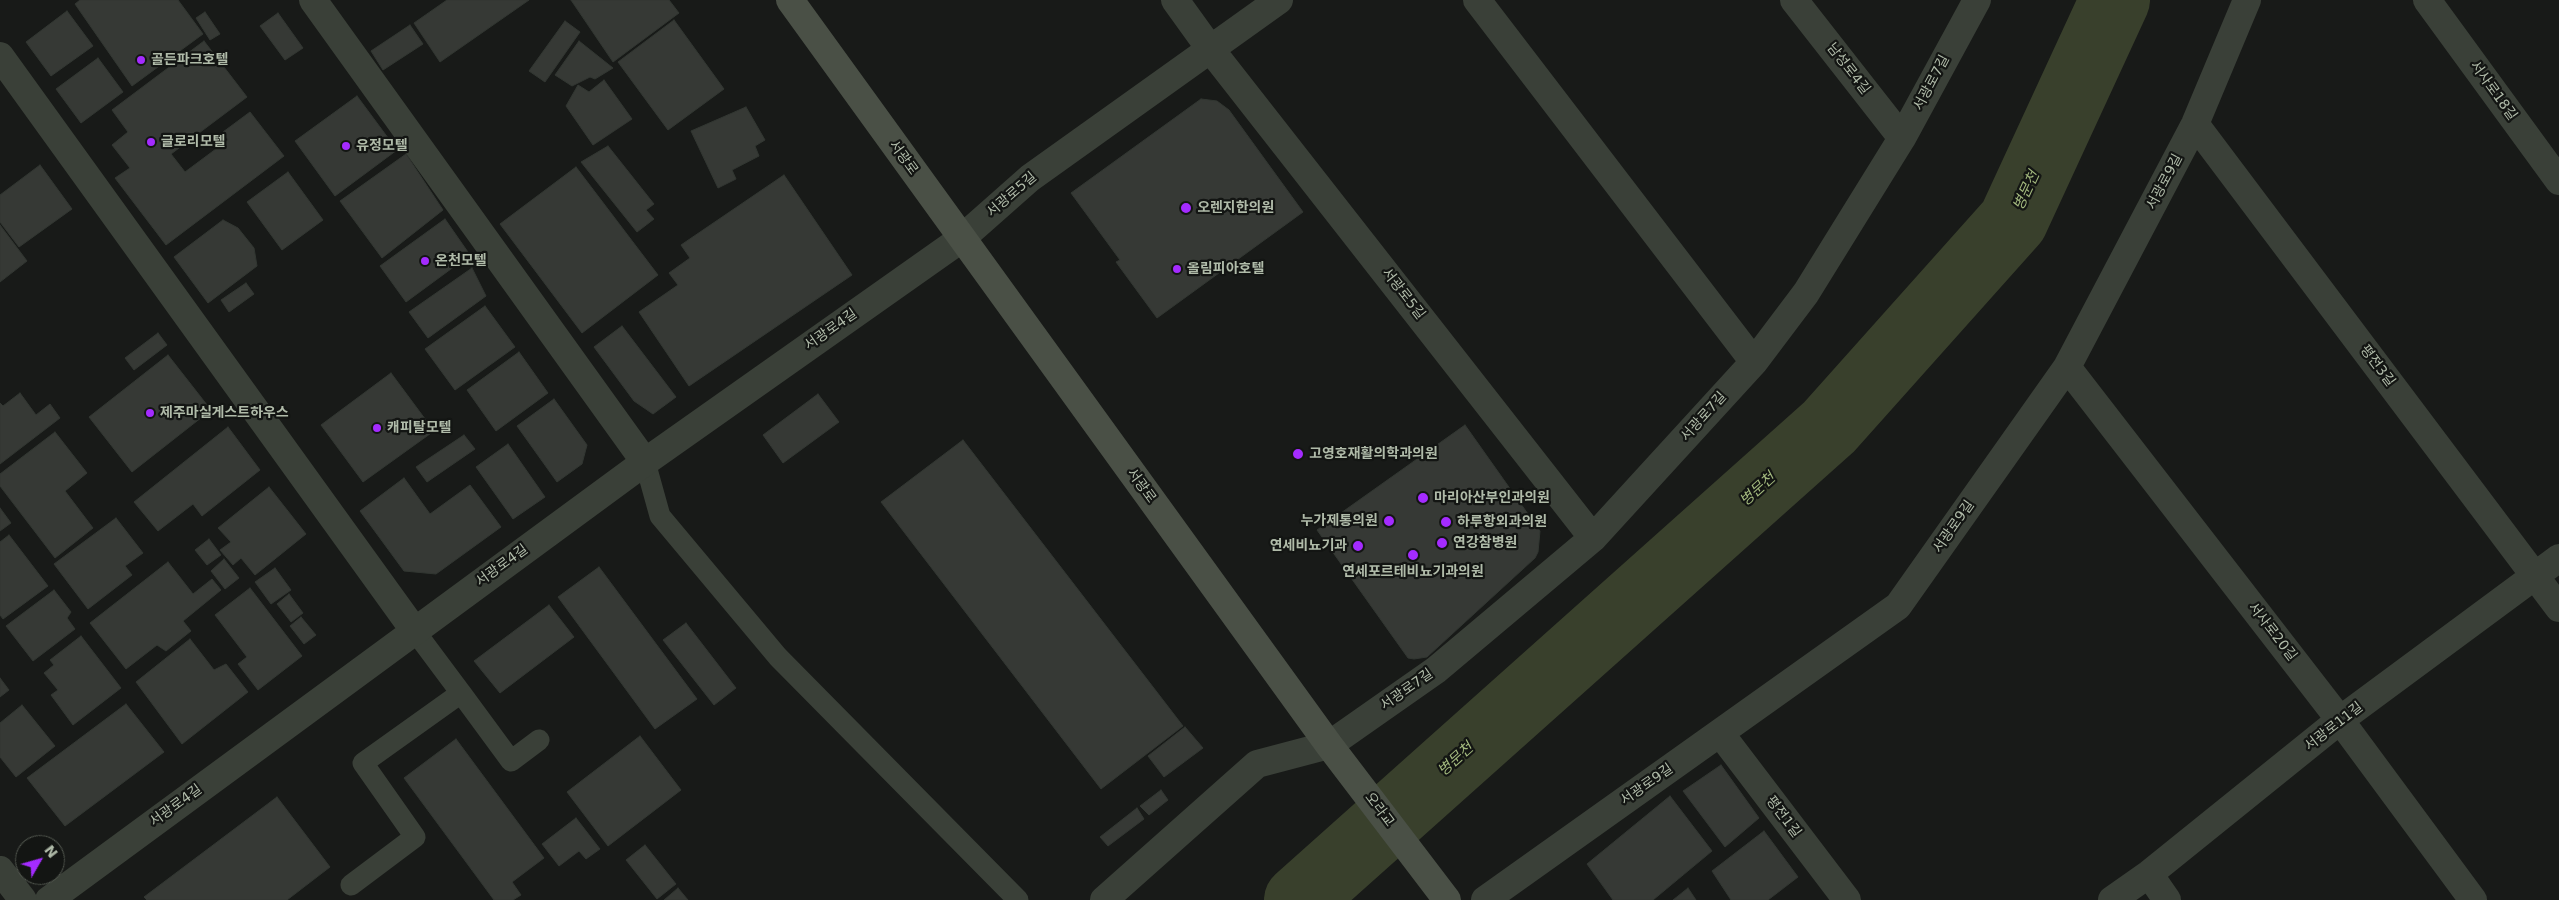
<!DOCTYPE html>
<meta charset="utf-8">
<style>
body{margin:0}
#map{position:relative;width:2559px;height:900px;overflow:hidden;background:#181a18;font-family:"DejaVu Sans",sans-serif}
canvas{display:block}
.north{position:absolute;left:15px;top:835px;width:50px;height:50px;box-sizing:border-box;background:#131513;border:1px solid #52574f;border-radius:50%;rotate:52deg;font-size:14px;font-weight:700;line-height:20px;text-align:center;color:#b0bba9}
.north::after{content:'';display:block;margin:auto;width:18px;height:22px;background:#a42bff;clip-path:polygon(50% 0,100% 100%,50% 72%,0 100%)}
</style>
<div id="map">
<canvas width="2559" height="900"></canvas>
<div class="north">N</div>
</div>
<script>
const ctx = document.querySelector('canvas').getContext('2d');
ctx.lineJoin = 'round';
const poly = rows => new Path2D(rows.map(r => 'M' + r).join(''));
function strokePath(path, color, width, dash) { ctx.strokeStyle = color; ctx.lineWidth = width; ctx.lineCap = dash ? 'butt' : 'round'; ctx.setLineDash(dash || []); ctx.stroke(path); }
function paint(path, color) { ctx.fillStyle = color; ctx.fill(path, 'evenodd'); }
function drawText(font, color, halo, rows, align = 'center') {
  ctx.font = font + ' "DejaVu Sans","Noto Sans KR",sans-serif'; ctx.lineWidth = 4.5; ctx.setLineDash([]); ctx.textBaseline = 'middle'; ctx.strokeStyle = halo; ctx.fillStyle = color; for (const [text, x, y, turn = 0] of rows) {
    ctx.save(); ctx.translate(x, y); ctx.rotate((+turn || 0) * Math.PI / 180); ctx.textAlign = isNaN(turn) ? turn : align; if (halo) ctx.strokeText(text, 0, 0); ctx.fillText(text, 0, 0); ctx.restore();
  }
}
strokePath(poly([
 [1299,900,1829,427,2013,221,2115,0]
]), '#39402c', 70);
const building = poly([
 [80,0,178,0,203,34,132,86,75,4,80,0],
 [447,0,529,0,440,62,414,23,447,0],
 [571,0,669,0,679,13,613,62,571,0],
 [67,11,93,46,51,76,26,42,67,11],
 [205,12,220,34,210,40,196,18,205,12],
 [278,13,303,48,285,60,260,26,278,13],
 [674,20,724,89,668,130,618,62,674,20],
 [565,21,580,32,545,82,529,71,565,21],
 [410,25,423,44,383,70,371,51,410,25],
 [204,41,247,97,171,154,185,172,228,140,223,132,250,112,284,156,166,245,115,178,130,168,112,145,128,132,112,110,204,41],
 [579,41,613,68,595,79,590,77,572,86,555,75,579,41],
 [98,58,123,92,81,123,56,89,98,58],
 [604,80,632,119,593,145,566,106,578,85,589,92,604,80],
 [357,96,397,150,335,196,295,141,357,96],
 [1201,99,1217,101,1229,110,1303,212,1157,318,1116,262,1120,260,1071,193,1201,99],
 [746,107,765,140,755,146,759,156,732,170,736,179,718,188,691,131,746,107],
 [608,146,654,204,646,210,654,219,637,232,581,162,608,146],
 [406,154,443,210,382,258,340,201,406,154],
 [40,165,72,209,19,247,0,222,0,195,40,165],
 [576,167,658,275,582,333,500,224,576,167],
 [288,172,323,220,282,250,247,202,288,172],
 [784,175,852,275,689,386,639,312,678,285,669,273,690,258,681,245,784,175],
 [445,219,470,255,406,302,380,266,445,219],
 [223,220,238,228,254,248,257,266,208,303,174,257,223,220],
 [0,225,27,261,0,282,0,225],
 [472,268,486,296,428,338,409,312,472,268],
 [246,283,254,294,229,312,221,300,246,283],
 [485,306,515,347,455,390,425,349,485,306],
 [622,326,676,397,653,414,634,401,594,347,622,326],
 [158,333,167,345,134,370,125,358,158,333],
 [519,352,548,393,496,431,467,390,519,352],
 [168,355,211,410,132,472,89,417,168,355],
 [391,373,434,431,363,482,321,425,391,373],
 [20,393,36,415,50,404,60,418,0,464,0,403,3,406,20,393],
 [818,394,839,422,783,463,763,435,818,394],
 [554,399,587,445,582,464,557,482,517,426,554,399],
 [1465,425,1540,531,1538,552,1535,558,1427,657,1414,659,1408,658,1317,530,1465,425],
 [228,427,260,470,202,516,193,504,158,531,134,502,228,427],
 [55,432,87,473,65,491,93,528,55,558,0,486,0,474,55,432],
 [464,435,475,449,427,482,416,467,464,435],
 [963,440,1183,726,1101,789,881,502,963,440],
 [508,444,545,497,513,519,476,467,508,444],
 [404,478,430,514,470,485,501,527,436,574,404,571,360,511,404,478],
 [269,487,306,534,255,575,241,558,233,565,220,550,231,542,218,528,269,487],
 [0,508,11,523,0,531,0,508],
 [116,518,143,553,125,566,132,575,88,609,54,564,116,518],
 [9,535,48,586,3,619,0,615,0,542,9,535],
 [209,539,221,555,207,565,195,550,209,539],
 [224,559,239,578,225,589,211,571,224,559],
 [168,562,193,594,212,579,221,590,183,621,191,631,166,651,157,645,126,669,90,623,168,562],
 [599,567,697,699,655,729,558,597,599,567],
 [275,568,291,590,271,604,255,582,275,568],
 [250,588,302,656,258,690,238,664,247,657,215,615,250,588],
 [54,590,71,612,67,618,75,629,33,661,6,626,54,590],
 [289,594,303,613,291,622,277,604,289,594],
 [549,605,574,637,500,693,474,661,549,605],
 [301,617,316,635,304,644,290,626,301,617],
 [686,623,736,688,714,705,663,640,686,623],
 [81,636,121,688,73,725,51,695,58,690,44,673,54,665,50,660,81,636],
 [190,639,214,670,226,664,248,692,182,744,136,682,190,639],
 [0,678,9,690,0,697,0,678],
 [126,704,164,752,65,826,27,778,126,704],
 [22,705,55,746,16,777,0,757,0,723,22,705],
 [1185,727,1203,748,1164,777,1148,756,1185,727],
 [640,736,681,790,608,846,567,792,640,736],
 [456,739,544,858,512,882,521,895,513,900,494,900,404,778,456,739],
 [1721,765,1759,818,1725,847,1683,791,1721,765],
 [1161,790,1168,800,1149,815,1140,806,1161,790],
 [1670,796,1712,851,1653,900,1613,900,1587,864,1670,796],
 [277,797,330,867,287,900,147,900,144,897,277,797],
 [1137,808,1144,819,1108,846,1100,837,1137,808],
 [576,818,600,849,586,859,579,851,559,866,542,844,576,818],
 [1764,831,1798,877,1768,900,1731,900,1712,871,1764,831],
 [645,845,676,884,657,899,626,860,645,845],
 [678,888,688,900,664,900,678,888],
 [1688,888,1696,900,1673,900,1688,888]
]);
paint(building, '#363935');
strokePath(building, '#323732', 1);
strokePath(poly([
 [645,462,660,516,778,657,1018,900],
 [461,693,511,761,539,740],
 [351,885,415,837,363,763,461,693,414,630]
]), '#3a4038', 21);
strokePath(poly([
 [313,0,645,462],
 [1175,0,1211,50,1593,538],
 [1477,0,1754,362],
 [1794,0,1902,138],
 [0,56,414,630],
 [2195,124,2559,608],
 [2067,367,2340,720,2473,900],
 [1720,733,1847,900],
 [2149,874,2167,900],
 [49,900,645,462,961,239,1030,178,1279,0],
 [1104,900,1257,764,1329,745,1436,670,1593,538,1754,362,1806,293,1902,138,1977,0],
 [1485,900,1898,606,2067,367,2195,124,2247,0],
 [2112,900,2149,874,2340,720,2559,558]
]), '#3a4038', 28);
strokePath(poly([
 [2427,0,2559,181],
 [0,870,23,900]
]), '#3a4038', 28);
strokePath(poly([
 [790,0,1329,745,1447,900]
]), '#4a5046', 28);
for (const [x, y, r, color] of [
 [141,60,5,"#a42bff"],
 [151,142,5,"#a42bff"],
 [346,146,5,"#a42bff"],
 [1186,208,6,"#a42bff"],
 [425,261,5,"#a42bff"],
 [1177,269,5,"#a42bff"],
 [150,413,5,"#a42bff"],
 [377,428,5,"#a42bff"],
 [1298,454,6,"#a42bff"],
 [1423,498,6,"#a42bff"],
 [1389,521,6,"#a42bff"],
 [1446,522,6,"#a42bff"],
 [1442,543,6,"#a42bff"],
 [1358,546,6,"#a42bff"],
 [1413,555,6,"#a42bff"]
]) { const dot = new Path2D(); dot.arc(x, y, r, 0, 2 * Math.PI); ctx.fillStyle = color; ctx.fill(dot); strokePath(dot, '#131513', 2); }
drawText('bold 14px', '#b0bba9', '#131513', [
 ["골든파크호텔",151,60],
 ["글로리모텔",161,142],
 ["유정모텔",356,146],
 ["오렌지한의원",1197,208],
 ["온천모텔",435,261],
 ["올림피아호텔",1187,269],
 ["제주마실게스트하우스",160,413],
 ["캐피탈모텔",387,428],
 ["고영호재활의학과의원",1309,454],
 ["마리아산부인과의원",1434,498],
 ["누가제통의원",1378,521,"right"],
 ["하루항외과의원",1457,522],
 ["연강참병원",1453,543],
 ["연세비뇨기과",1347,546,"right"],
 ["연세포르테비뇨기과의원",1413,572,"center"]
], 'left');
drawText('14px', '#b0bba9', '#131513', [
 ["남성로4길",1848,69,52],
 ["서광로7길",1932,83,-62],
 ["서사로18길",2493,91,54],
 ["서광로",903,158,54],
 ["서광로9길",2165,182,-62],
 ["서광로5길",1012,195,-41],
 ["서광로5길",1403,294,52],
 ["서광로4길",831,330,-35],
 ["평전3길",2377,366,53],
 ["서광로7길",1704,417,-48],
 ["서광로",1141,486,54],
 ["서광로9길",1954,527,-55],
 ["서광로4길",502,566,-36],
 ["서사로20길",2272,632,52],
 ["서광로7길",1407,690,-35],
 ["서광로11길",2334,727,-38],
 ["서광로9길",1647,785,-35],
 ["서광로4길",176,806,-36],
 ["오라교",1379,810,53],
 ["평전1길",1783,817,53]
]);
drawText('italic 15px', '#a3b97e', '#131513', [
 ["병문천",2027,191,-65],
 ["병문천",1758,490,-42],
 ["병문천",1456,760,-42]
]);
</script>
